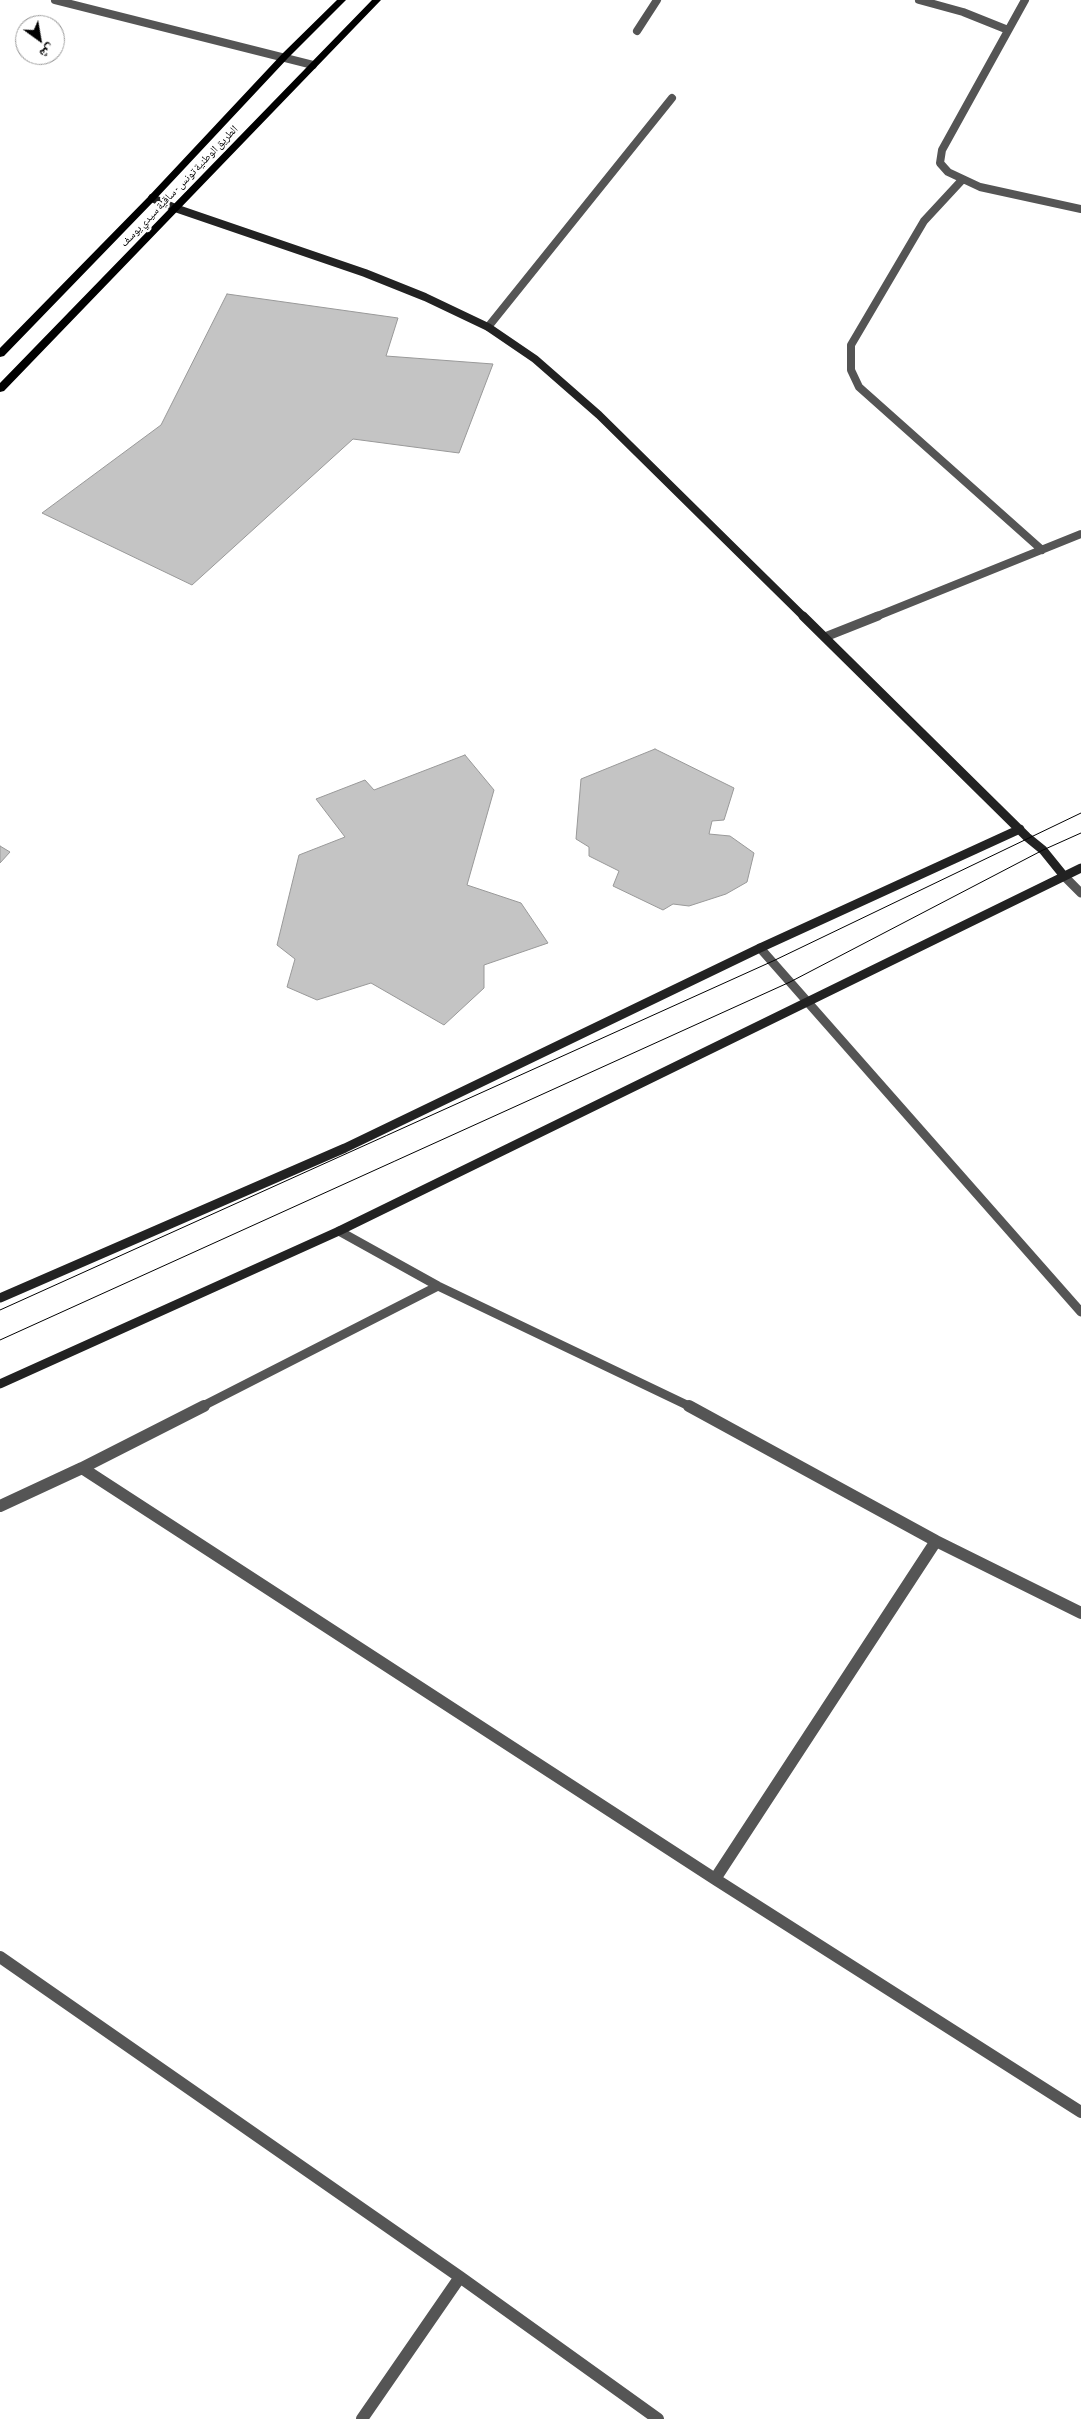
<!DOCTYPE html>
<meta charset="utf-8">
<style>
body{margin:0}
#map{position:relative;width:1081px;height:2419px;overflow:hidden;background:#fff;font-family:"Asap Condensed","Noto Naskh Arabic",sans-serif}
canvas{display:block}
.north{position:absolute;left:15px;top:15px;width:50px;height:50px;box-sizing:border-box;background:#fff;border:1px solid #999;border-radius:50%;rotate:148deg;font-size:14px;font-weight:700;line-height:20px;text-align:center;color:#000}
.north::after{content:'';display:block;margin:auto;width:18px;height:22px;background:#000;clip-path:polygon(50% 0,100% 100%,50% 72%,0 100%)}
</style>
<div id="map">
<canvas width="1081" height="2419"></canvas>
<div class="north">ش</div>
</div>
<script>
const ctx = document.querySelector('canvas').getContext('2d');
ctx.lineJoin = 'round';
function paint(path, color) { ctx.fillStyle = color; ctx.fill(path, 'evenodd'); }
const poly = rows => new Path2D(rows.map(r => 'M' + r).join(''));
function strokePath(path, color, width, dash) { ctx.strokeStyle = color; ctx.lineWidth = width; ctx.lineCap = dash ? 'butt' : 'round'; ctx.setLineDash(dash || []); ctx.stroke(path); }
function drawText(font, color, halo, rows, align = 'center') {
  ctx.font = font + ' "Asap Condensed","Noto Naskh Arabic",sans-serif'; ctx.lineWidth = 4.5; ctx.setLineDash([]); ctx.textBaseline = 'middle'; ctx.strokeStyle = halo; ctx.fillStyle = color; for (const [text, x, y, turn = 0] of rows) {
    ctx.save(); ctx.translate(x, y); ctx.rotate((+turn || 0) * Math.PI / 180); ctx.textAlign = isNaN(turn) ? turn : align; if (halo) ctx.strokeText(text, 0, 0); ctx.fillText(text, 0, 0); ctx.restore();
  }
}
const building = poly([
 [227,294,398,318,386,356,493,364,459,453,353,439,192,585,42,513,161,425,227,294],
 [655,749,734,788,724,820,712,821,709,834,730,836,754,853,747,882,726,894,689,906,673,904,663,910,613,886,619,871,589,856,589,847,576,839,581,779,655,749],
 [465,755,494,790,467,885,521,903,548,943,484,965,484,988,444,1025,371,983,317,1000,287,987,295,959,277,945,299,855,345,837,316,799,365,780,374,790,465,755],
 [0,846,10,852,0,863,0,846]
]);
paint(building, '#c4c4c4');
strokePath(building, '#999', 1);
strokePath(poly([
 [488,327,672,98]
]), '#555', 8);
strokePath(poly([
 [55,0,313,65],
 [919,0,963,12,1008,30],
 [1025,0,942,150,940,163,948,172,980,187,1081,209],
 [637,31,657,0],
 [962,180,924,221,851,345,851,370,859,387,1042,550],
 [875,617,1081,534]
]), '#555', 8);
strokePath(poly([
 [825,637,878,616],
 [1064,876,1081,893],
 [760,948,1081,1312],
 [339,1231,438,1286,691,1407],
 [201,1407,438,1286]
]), '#555', 9);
strokePath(poly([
 [689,1406,936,1541,1081,1613],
 [82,1468,715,1879,1081,2112],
 [0,1506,82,1468,204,1406],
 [715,1879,936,1541],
 [0,1957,460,2277,658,2419],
 [362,2419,460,2277]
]), '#555', 12);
strokePath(poly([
 [152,198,175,208,365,273,425,297,488,327,535,359,599,415,804,617]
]), '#222', 8);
strokePath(poly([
 [803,616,1027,837,1043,850,1064,876],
 [0,1298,345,1148,760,948,1020,829],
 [0,1384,339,1231,1081,868]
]), '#222', 9);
paint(poly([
 [337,0,346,0,288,58,155,200,4,356,0,357,0,348,149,196,282,54,337,0],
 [372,0,381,0,4,391,0,392,0,383,372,0]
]), '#000');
strokePath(poly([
 [0,1310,773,961,1081,813],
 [0,1340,790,982,1043,850,1081,833]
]), '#000', 1);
drawText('11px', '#000', '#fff', [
 ["الطريق الوطنية تونس - ساقية سيدي يوسف",179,186,-46]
]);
</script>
